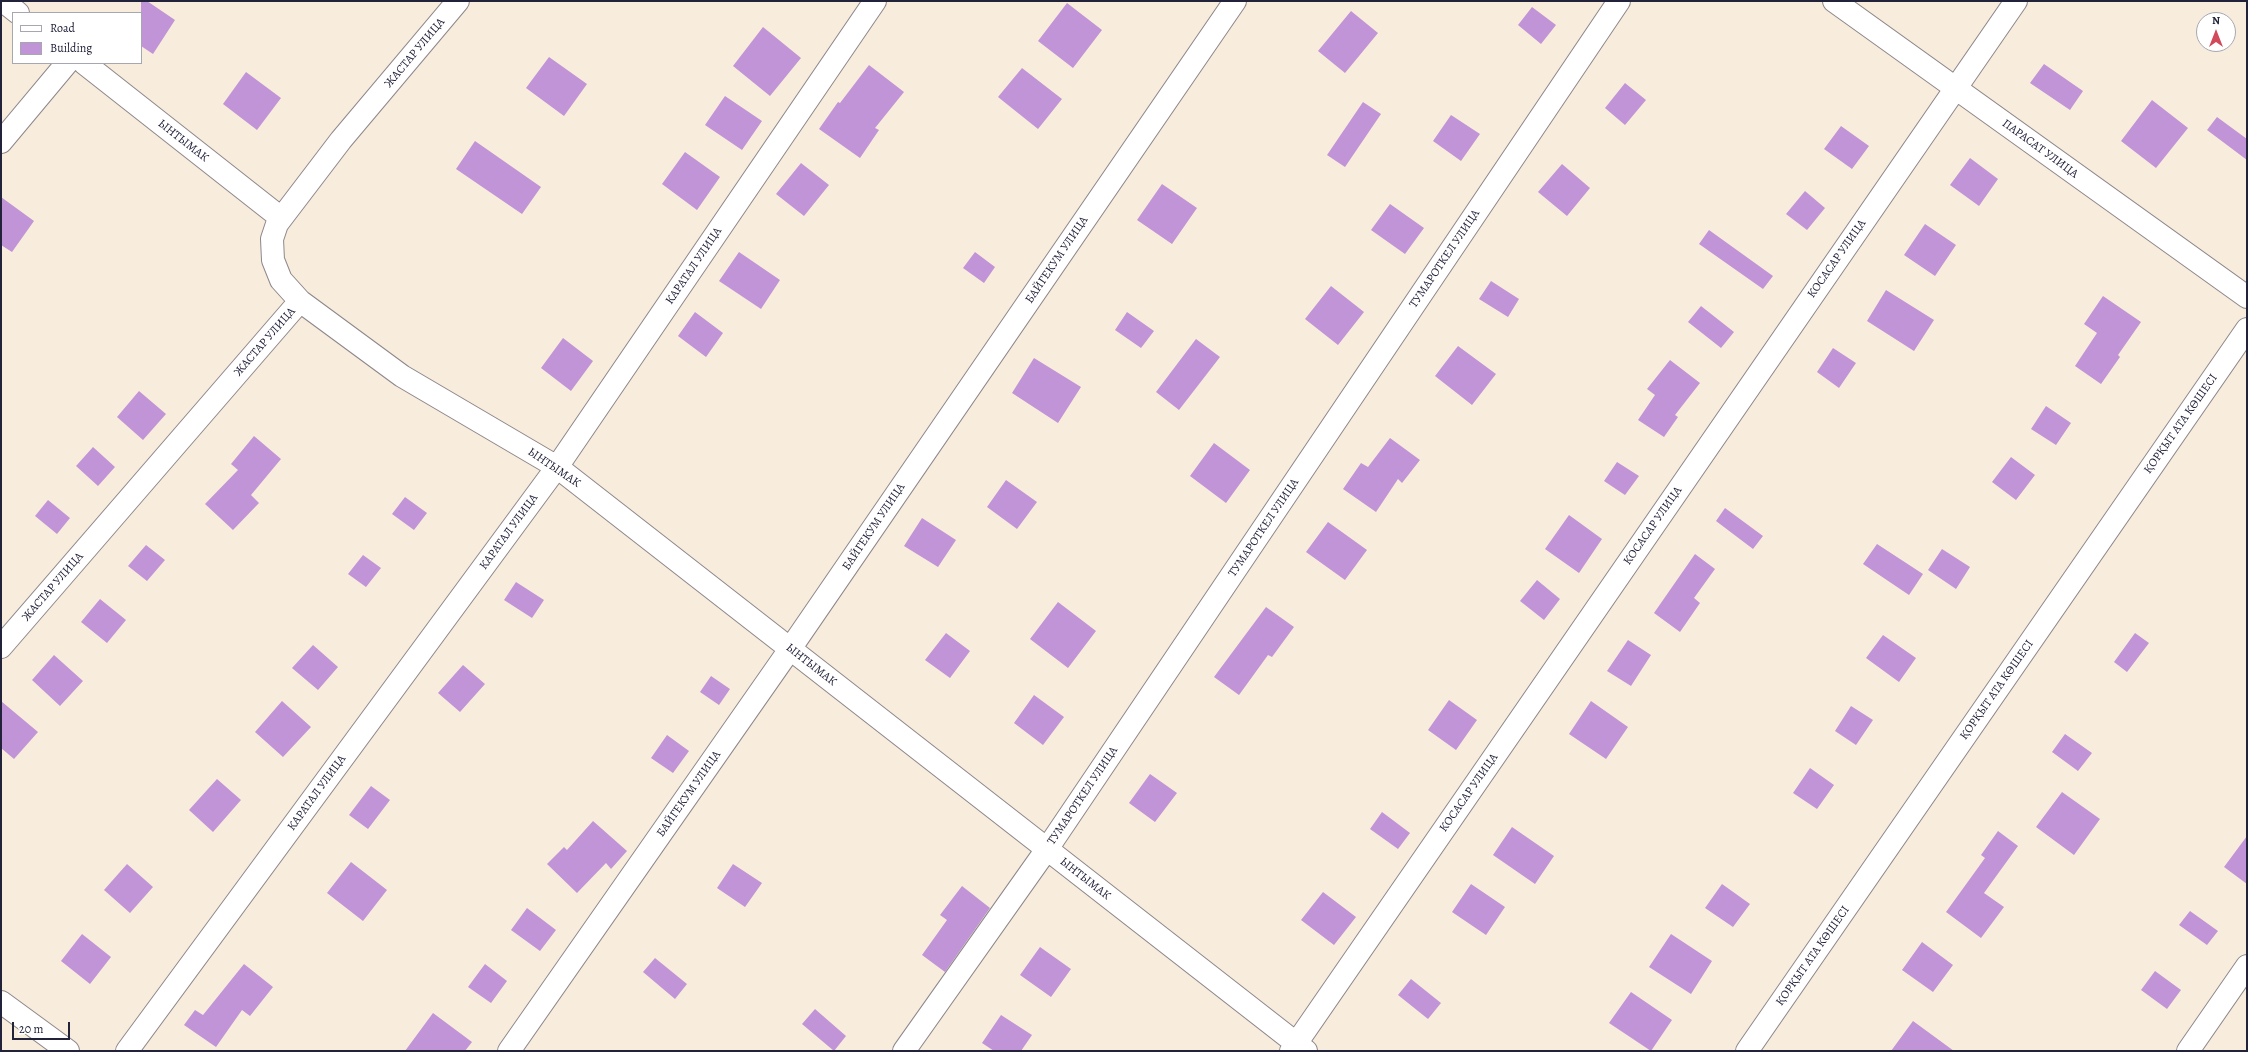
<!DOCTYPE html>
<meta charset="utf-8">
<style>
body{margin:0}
#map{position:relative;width:2248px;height:1052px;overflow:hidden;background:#f8ecdc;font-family:Alegreya,serif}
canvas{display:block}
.frame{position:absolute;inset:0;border:2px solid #22223b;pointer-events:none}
.legend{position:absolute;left:12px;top:12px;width:130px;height:52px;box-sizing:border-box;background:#fff;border:1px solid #a7a7b1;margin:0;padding:5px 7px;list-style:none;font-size:12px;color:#22223b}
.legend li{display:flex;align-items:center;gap:8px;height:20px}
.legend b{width:20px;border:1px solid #a7a7b1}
.north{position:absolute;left:2196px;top:12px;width:40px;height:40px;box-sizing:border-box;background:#fff;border:1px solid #a7a7b1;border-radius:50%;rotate:0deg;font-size:11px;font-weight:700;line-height:16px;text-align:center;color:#22223b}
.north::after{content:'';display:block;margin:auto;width:14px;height:18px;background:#d1495b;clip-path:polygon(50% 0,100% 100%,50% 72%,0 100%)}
.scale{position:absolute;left:12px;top:1022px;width:58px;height:18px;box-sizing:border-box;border:2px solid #22223b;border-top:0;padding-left:5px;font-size:12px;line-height:14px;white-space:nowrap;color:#22223b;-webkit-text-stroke:3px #fff;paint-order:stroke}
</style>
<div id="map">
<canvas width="2248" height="1052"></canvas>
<div class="frame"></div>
<ul class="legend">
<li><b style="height:5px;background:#fff"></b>Road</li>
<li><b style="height:11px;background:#c194d7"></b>Building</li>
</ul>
<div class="north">N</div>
<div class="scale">20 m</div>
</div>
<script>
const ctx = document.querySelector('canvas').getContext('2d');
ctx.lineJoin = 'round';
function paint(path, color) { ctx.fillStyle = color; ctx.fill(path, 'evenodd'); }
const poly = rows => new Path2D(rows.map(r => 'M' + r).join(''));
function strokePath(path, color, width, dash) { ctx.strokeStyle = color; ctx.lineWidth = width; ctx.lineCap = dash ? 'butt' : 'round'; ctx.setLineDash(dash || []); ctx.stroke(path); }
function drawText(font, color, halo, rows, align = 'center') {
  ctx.font = font + ' Alegreya,serif'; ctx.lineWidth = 4; ctx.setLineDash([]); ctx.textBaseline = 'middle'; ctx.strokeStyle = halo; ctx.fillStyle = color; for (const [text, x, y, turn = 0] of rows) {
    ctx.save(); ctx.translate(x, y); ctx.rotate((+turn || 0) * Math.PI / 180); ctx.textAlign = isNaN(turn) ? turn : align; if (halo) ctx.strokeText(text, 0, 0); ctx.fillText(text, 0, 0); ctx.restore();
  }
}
paint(poly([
 [141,1,147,1,175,20,153,54,141,46],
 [1067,3,1102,30,1073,68,1038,41],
 [1532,7,1556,25,1541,44,1518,25],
 [1351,11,1378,33,1345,73,1318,51],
 [763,27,801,58,770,96,733,66],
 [549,57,587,84,564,116,526,88],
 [2044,64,2083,91,2070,110,2030,83],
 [869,65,904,92,875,128,879,130,860,158,819,129,838,102,840,103],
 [1022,68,1062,99,1038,129,998,97],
 [246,72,281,98,257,130,223,104],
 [1625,83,1646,100,1625,125,1605,108],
 [725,96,762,121,742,150,705,125],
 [2152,100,2188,128,2156,168,2121,141],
 [1363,102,1381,114,1345,167,1327,155],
 [1451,115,1480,134,1461,161,1433,141],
 [2217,117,2247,139,2247,160,2207,130],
 [1841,126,1869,146,1852,169,1824,149],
 [475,141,541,187,522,214,456,169],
 [685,152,720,177,697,210,662,184],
 [1970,158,1998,179,1979,206,1950,185],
 [801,163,829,185,804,216,776,194],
 [1562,164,1590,188,1567,216,1538,192],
 [1162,184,1197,208,1172,244,1137,220],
 [1805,191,1825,208,1807,230,1786,214],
 [1,197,34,221,12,252,1,245],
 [1390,204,1424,228,1405,254,1371,230],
 [1925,224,1956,245,1935,276,1904,255],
 [1709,230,1773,276,1763,289,1699,244],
 [739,252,780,280,761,309,719,281],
 [975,252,995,267,984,283,963,268],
 [1491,281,1519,299,1508,317,1479,299],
 [1331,286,1364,312,1338,345,1305,319],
 [1886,290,1934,320,1914,351,1867,321],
 [2103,296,2141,322,2118,355,2120,357,2101,384,2075,366,2097,333,2084,324],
 [1701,306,1734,332,1721,348,1688,322],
 [695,312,723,333,706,357,678,336],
 [1127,312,1154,331,1141,348,1115,330],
 [563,338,593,361,571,391,541,368],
 [1196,339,1220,357,1179,410,1156,392],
 [1458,346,1496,374,1472,405,1435,376],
 [1833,348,1856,363,1839,388,1817,372],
 [1034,358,1081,387,1058,423,1012,393],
 [1670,360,1700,383,1675,415,1678,417,1664,437,1638,420,1655,395,1647,389],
 [139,391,166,414,143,440,117,417],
 [2046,406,2071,423,2056,445,2031,429],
 [254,436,281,459,251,495,259,503,233,530,205,504,238,470,231,464],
 [1390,438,1420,460,1402,483,1398,479,1376,512,1343,489,1361,463,1368,467],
 [1214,443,1250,470,1226,503,1190,476],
 [93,447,115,467,98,486,76,466],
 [2011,457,2035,475,2016,500,1992,482],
 [1617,462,1639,476,1625,495,1604,481],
 [1006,480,1037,502,1017,529,987,507],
 [405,497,427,513,414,530,392,514],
 [48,500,70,518,57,534,35,516],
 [1725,508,1763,536,1753,549,1716,521],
 [1569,515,1602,539,1579,573,1545,549],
 [922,518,956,540,938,567,904,546],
 [1328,522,1367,550,1345,580,1306,552],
 [1877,544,1923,574,1909,595,1863,564],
 [146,545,165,560,147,581,128,566],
 [1942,549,1970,567,1956,589,1928,570],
 [1695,554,1715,569,1694,598,1700,603,1680,632,1654,613],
 [363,555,381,568,366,587,348,574],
 [1537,580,1560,599,1544,620,1520,601],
 [516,582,544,600,532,618,504,600],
 [100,599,126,620,107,643,81,622],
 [1058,602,1096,631,1068,668,1030,639],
 [1266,607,1294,627,1272,657,1268,655,1239,695,1214,677],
 [946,633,970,651,950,678,925,660],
 [2135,633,2149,643,2127,672,2114,662],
 [1883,635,1916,658,1899,682,1866,658],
 [1628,640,1651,655,1631,686,1607,671],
 [313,645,338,667,318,690,292,668],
 [54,655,83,681,60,706,32,680],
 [463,665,485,684,460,712,438,693],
 [711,676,730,689,719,705,700,692],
 [1034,695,1064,717,1043,745,1014,723],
 [1449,700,1477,720,1456,750,1428,730],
 [1,701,38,732,14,759,1,748],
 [282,701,311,727,283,757,255,732],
 [1591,701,1628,727,1606,759,1569,734],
 [1851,706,1873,720,1856,745,1835,731],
 [2065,734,2092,753,2078,771,2052,752],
 [667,735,689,751,673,773,651,758],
 [1810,768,1834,785,1817,809,1793,793],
 [1150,774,1177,793,1155,822,1129,803],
 [217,779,241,800,213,832,189,810],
 [371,786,390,800,368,829,349,815],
 [2062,792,2100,819,2074,855,2036,827],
 [1382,812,1410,833,1398,849,1370,829],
 [593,821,627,851,611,869,606,863,577,893,547,864,564,847,567,850],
 [1512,827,1554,856,1535,884,1493,855],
 [1998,831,2018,846,1984,893,2004,907,1981,938,1946,912,1985,858,1981,855],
 [2247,836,2247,884,2224,867],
 [351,862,387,890,363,921,327,893],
 [127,864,153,887,130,913,104,890],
 [733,864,762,883,745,907,717,888],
 [1471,884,1505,907,1486,935,1452,912],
 [1722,884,1750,904,1733,927,1705,908],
 [962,886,990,908,945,972,922,955,947,920,940,915],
 [1323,892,1356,917,1334,945,1301,920],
 [527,908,556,930,540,951,511,930],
 [2190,911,2218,931,2207,945,2179,925],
 [82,934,111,957,90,984,61,961],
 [1671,934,1712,961,1691,994,1649,967],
 [1922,942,1953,965,1933,992,1902,970],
 [1040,947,1071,969,1051,997,1020,975],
 [655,958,687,984,675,999,643,972],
 [244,964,273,987,250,1016,242,1010,216,1047,184,1025,195,1010,203,1015],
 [485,964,507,981,491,1003,468,987],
 [2155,971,2181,990,2167,1009,2141,990],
 [1411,979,1441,1003,1428,1019,1398,995],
 [1631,992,1672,1020,1651,1051,1609,1023],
 [815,1009,846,1036,834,1051,802,1024],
 [433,1013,472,1042,465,1051,405,1051],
 [1001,1015,1032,1035,1021,1051,994,1051,982,1043],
 [1913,1021,1954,1051,1891,1051]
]), '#c194d7');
const minor = poly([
 [3,1,18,13],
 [1834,1,2247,297],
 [84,63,281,218],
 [1,142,67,63],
 [300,301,402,376,557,467,1306,1051],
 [1,647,300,301,281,280,273,260,272,239,277,224,341,140,458,1],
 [1,1002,68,1051],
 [127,1051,557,467,875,1],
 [509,1051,790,649,1235,1],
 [904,1051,1047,849,1619,1],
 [1291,1051,2016,1],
 [2188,1051,2247,966]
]);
const secondary = poly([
 [1747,1051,2247,329]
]);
strokePath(minor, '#8d878c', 24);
strokePath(secondary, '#8d878c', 24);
strokePath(minor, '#fff', 22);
strokePath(secondary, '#fff', 22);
drawText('12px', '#22223b', '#fff', [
 ["ЖАСТАР УЛИЦА",415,53,-50],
 ["ЫНТЫМАК",183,141,38],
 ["ПАРАСАТ УЛИЦА",2040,149,36],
 ["ТУМАРОТКЕЛ УЛИЦА",1445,259,-56],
 ["КОСАСАР УЛИЦА",1837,259,-55],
 ["БАЙГЕКУМ УЛИЦА",1057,260,-56],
 ["КАРАТАЛ УЛИЦА",694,266,-56],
 ["ЖАСТАР УЛИЦА",265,342,-49],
 ["ҚОРҚЫТ АТА КӨШЕСІ",2181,424,-55],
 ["ЫНТЫМАК",554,468,34],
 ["КОСАСАР УЛИЦА",1653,526,-55],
 ["БАЙГЕКУМ УЛИЦА",874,527,-56],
 ["ТУМАРОТКЕЛ УЛИЦА",1264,528,-56],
 ["КАРАТАЛ УЛИЦА",509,532,-54],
 ["ЖАСТАР УЛИЦА",53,587,-49],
 ["ЫНТЫМАК",811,665,38],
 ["ҚОРҚЫТ АТА КӨШЕСІ",1997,690,-55],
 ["КАРАТАЛ УЛИЦА",317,793,-54],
 ["КОСАСАР УЛИЦА",1469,793,-55],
 ["БАЙГЕКУМ УЛИЦА",689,794,-55],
 ["ТУМАРОТКЕЛ УЛИЦА",1083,796,-56],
 ["ЫНТЫМАК",1085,879,38],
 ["ҚОРҚЫТ АТА КӨШЕСІ",1813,956,-55]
]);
</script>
